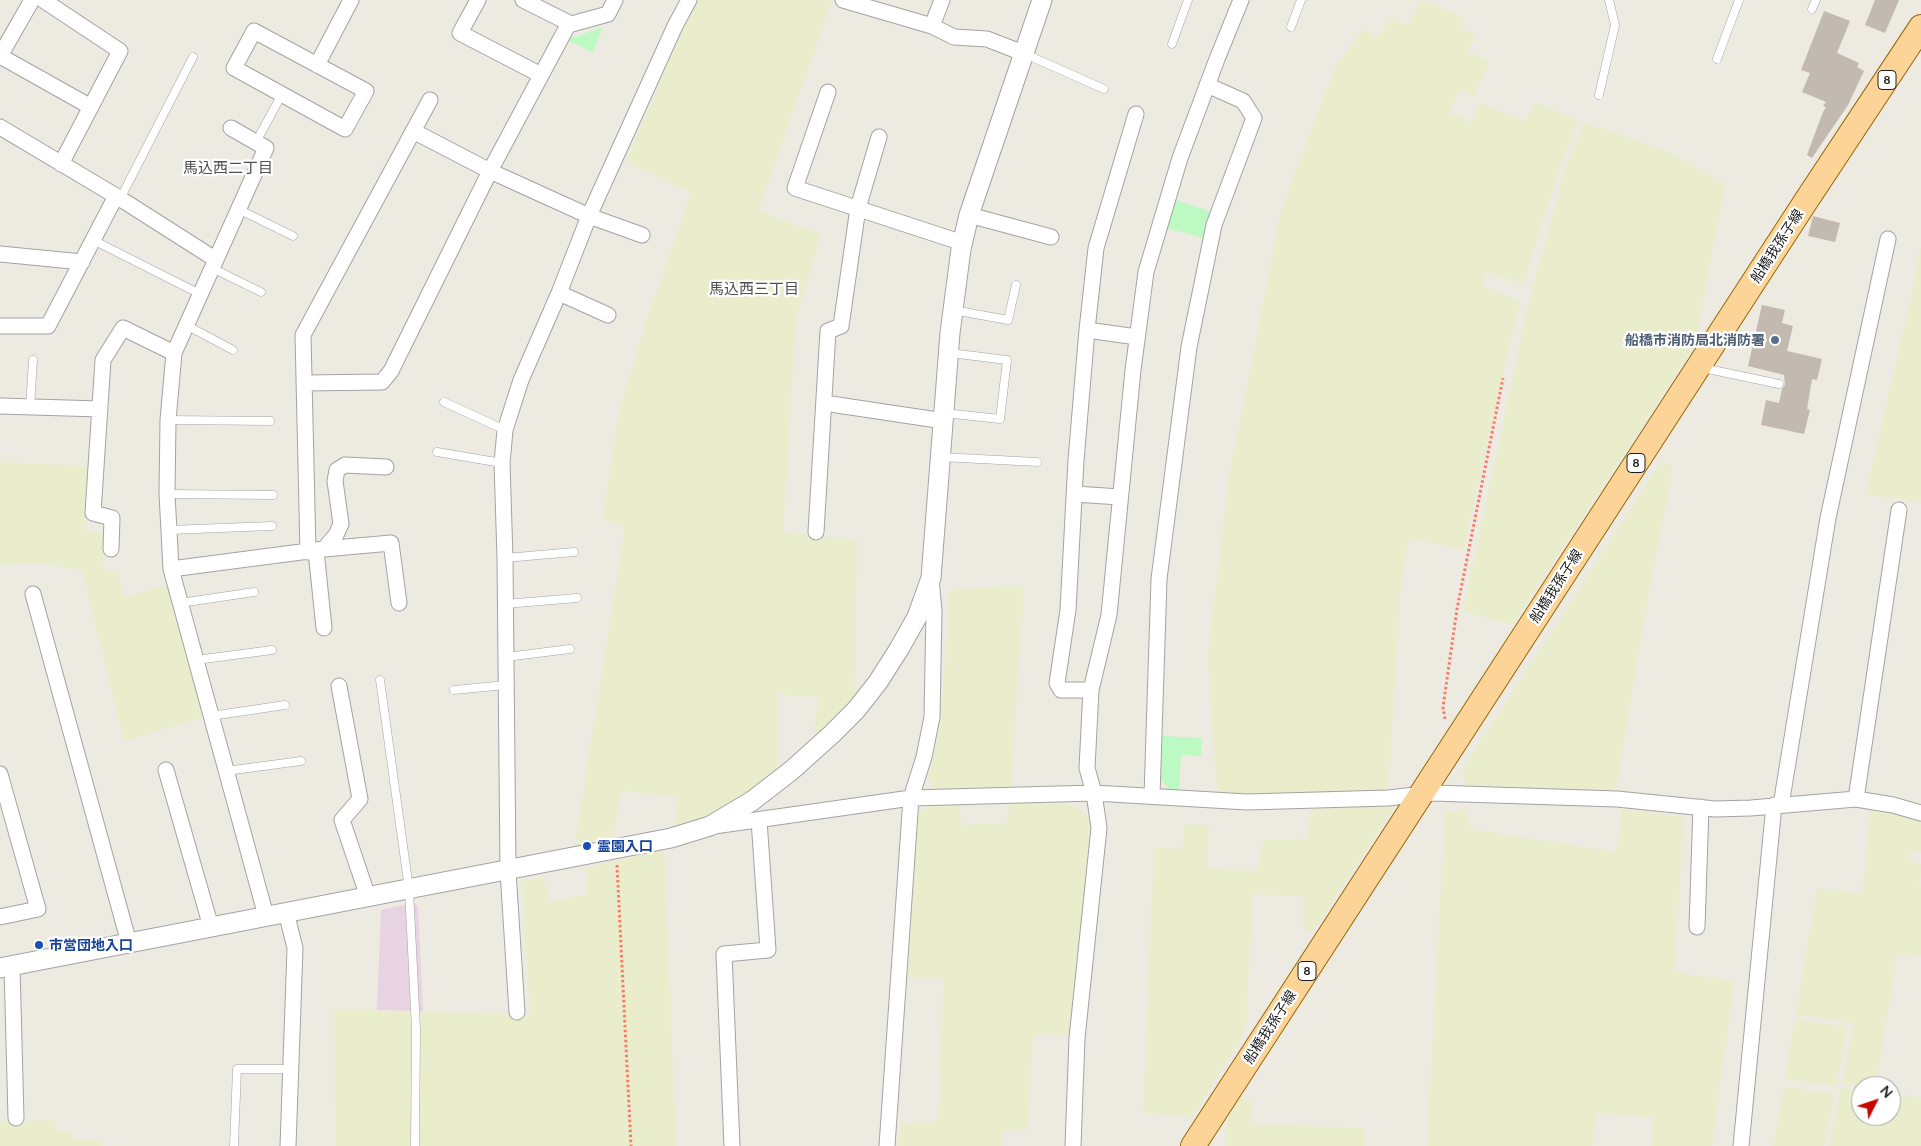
<!DOCTYPE html>
<meta charset="utf-8">
<style>
body{margin:0}
#map{position:relative;width:1921px;height:1146px;overflow:hidden;background:#edeae1;font-family:Lato,sans-serif}
canvas{display:block}
.north{position:absolute;left:1851px;top:1076px;width:50px;height:50px;box-sizing:border-box;background:#fff;border:1px solid #a4a4a4;border-radius:50%;rotate:49deg;font-size:14px;font-weight:700;line-height:20px;text-align:center;color:#1c1c1c}
.north::after{content:'';display:block;margin:auto;width:18px;height:22px;background:#c80600;clip-path:polygon(50% 0,100% 100%,50% 72%,0 100%)}
</style>
<div id="map">
<canvas width="1921" height="1146"></canvas>
<div class="north">N</div>
</div>
<script>
const ctx = document.querySelector('canvas').getContext('2d');
ctx.lineJoin = 'round';
function paint(path, color) { ctx.fillStyle = color; ctx.fill(path, 'evenodd'); }
const poly = rows => new Path2D(rows.map(r => 'M' + r).join(''));
function strokePath(path, color, width, dash) { ctx.strokeStyle = color; ctx.lineWidth = width; ctx.lineCap = dash ? 'butt' : 'round'; ctx.setLineDash(dash || []); ctx.stroke(path); }
function drawText(font, color, halo, rows, align = 'center') {
  ctx.font = font + ' Lato,"Noto Sans JP",sans-serif'; ctx.lineWidth = 4.5; ctx.setLineDash([]); ctx.textBaseline = 'middle'; ctx.strokeStyle = halo; ctx.fillStyle = color; for (const [text, x, y, turn = 0] of rows) {
    ctx.save(); ctx.translate(x, y); ctx.rotate((+turn || 0) * Math.PI / 180); ctx.textAlign = isNaN(turn) ? turn : align; if (halo) ctx.strokeText(text, 0, 0); ctx.fillText(text, 0, 0); ctx.restore();
  }
}
paint(poly([
 [414,903,418,907,423,1011,377,1010,381,910]
]), '#e7d3e2');
paint(poly([
 [697,0,832,0,758,211,821,234,796,319,783,533,857,539,855,695,814,738,818,697,778,694,777,771,744,796,707,816,675,827,679,797,621,790,612,842,574,850,625,527,603,519,618,416,644,328,691,192,627,162,682,28],
 [1421,0,1464,17,1458,27,1477,35,1467,50,1489,62,1474,96,1460,91,1449,112,1472,123,1480,102,1525,122,1535,102,1578,120,1560,167,1523,284,1486,272,1482,286,1520,301,1463,550,1409,538,1401,587,1388,790,1218,795,1213,747,1208,655,1228,483,1281,210,1337,63,1364,29,1379,37,1392,17,1407,26],
 [1584,122,1671,153,1725,184,1695,345,1513,624,1463,612,1528,305,1566,166],
 [1920,248,1921,248,1921,503,1866,494,1912,292],
 [0,462,90,466,86,531,104,535,102,569,118,569,124,597,168,585,203,717,124,741,82,570,38,563,0,565],
 [1661,462,1673,466,1646,608,1615,795,1467,787,1461,772],
 [1024,585,1011,787,939,791,933,786,928,778,934,756,941,717,950,590],
 [1010,803,1062,803,1077,808,1087,815,1089,822,1081,1035,1033,1033,1028,1130,1002,1130,1001,1146,898,1146,900,1123,938,1122,944,977,908,977,918,813,931,804,960,805,961,825,1006,823],
 [1391,804,1395,807,1313,931,1303,930,1303,896,1253,894,1245,1031,1192,1118,1143,1112,1154,847,1182,849,1185,824,1209,825,1207,869,1257,871,1264,840,1308,839,1311,808],
 [1871,808,1903,815,1921,821,1921,851,1911,850,1907,860,1921,864,1921,876,1918,885,1921,886,1921,956,1897,953,1876,1086,1861,1087,1843,1084,1853,1023,1796,1014,1817,888,1862,894],
 [1622,809,1684,817,1674,972,1734,981,1712,1146,1651,1146,1654,1118,1596,1112,1592,1146,1427,1146,1445,812,1465,810,1470,829,1616,852],
 [664,849,676,1146,336,1146,334,1009,530,1015,522,881,543,877,550,902,588,894,586,868],
 [1795,1019,1847,1027,1836,1086,1785,1079],
 [1784,1087,1834,1094,1824,1146,1773,1146],
 [1841,1088,1861,1092,1861,1116,1891,1116,1891,1092,1921,1098,1921,1146,1829,1146],
 [1239,1098,1248,1099,1251,1103,1250,1124,1365,1128,1365,1146,1225,1146,1227,1118],
 [55,1120,55,1131,72,1131,73,1139,101,1140,101,1146,0,1146,0,1122]
]), '#e9edcc');
paint(poly([
 [603,27,593,52,567,40],
 [1172,199,1213,212,1204,238,1164,227],
 [1162,736,1202,738,1201,756,1181,755,1179,790,1170,790,1160,778]
]), '#bcf9c3');
paint(poly([
 [1875,0,1899,0,1885,33,1865,25],
 [1824,11,1850,21,1837,53,1859,63,1857,67,1864,71,1848,105,1812,158,1807,155,1823,112,1826,107,1823,106,1826,102,1802,92,1810,73,1801,70],
 [1813,216,1840,223,1835,242,1808,236],
 [1762,305,1785,310,1782,323,1793,326,1787,351,1822,359,1817,380,1812,379,1807,409,1810,410,1804,434,1761,425,1766,400,1779,403,1782,389,1785,385,1784,375,1748,366]
]), '#c2b9b1');
const service = poly([
 [1812,9,1816,0],
 [1291,27,1301,0],
 [1172,44,1188,0],
 [1025,54,1104,89],
 [1717,59,1739,0],
 [1599,95,1615,25,1609,0],
 [256,142,282,94],
 [120,199,193,57],
 [238,209,293,236],
 [93,240,200,294],
 [212,268,261,292],
 [953,310,1008,320,1016,285],
 [186,325,233,350],
 [1703,368,1779,384],
 [444,402,505,430],
 [30,407,33,360],
 [944,413,1000,419,1007,360,950,353],
 [168,420,270,421],
 [437,452,502,463],
 [941,457,1037,462],
 [167,494,273,495],
 [169,530,272,526],
 [505,558,574,552],
 [180,603,254,592],
 [505,604,577,598],
 [506,657,570,649],
 [196,660,272,650],
 [380,680,409,889,416,1029,415,1146],
 [454,690,506,685],
 [211,716,285,705],
 [226,771,301,761],
 [234,1146,237,1069,290,1069]
]);
const minor = poly([
 [32,0,0,56,91,107],
 [43,0,120,51,61,164],
 [478,0,460,33,541,75],
 [523,0,571,24],
 [615,0,608,14,568,25,490,171,589,216,642,235],
 [843,0,932,26,954,37,987,39,1023,53],
 [932,26,942,0],
 [254,31,366,91,345,129,234,68,254,31],
 [317,65,351,0],
 [828,92,795,188,963,243],
 [0,127,116,196,215,259],
 [231,128,266,148,174,353,168,420,167,494,171,569,266,916],
 [969,215,1051,237],
 [0,254,82,262],
 [559,293,608,315],
 [0,326,48,326,116,196],
 [1087,330,1096,248,1136,114],
 [304,383,382,382,391,371,490,171,413,131],
 [824,403,944,421],
 [0,406,100,409],
 [1075,494,1120,497],
 [816,532,828,331,841,326,858,208,879,137],
 [111,549,112,518,93,513,103,360,123,328,174,353],
 [324,549,336,535,341,524,335,481,337,470,345,465,386,467],
 [316,551,324,628],
 [308,552,303,335,430,100],
 [171,569,324,549,391,543,399,603],
 [33,594,129,943],
 [339,686,360,799,342,820,368,897],
 [1091,690,1061,690,1057,683,1068,610,1076,460,1087,330,1137,337],
 [166,770,211,927],
 [0,774,38,909,0,917],
 [1152,796,1159,579,1189,347,1214,225,1254,118,1243,101,1207,85],
 [1856,799,1899,510],
 [1781,805,1828,518,1888,239],
 [714,826,911,798,1094,793,1247,802,1388,798,1433,793,1617,799,1715,809,1751,808,1856,799,1893,805,1921,813],
 [286,912,295,948,288,1146],
 [1697,927,1701,807],
 [12,966,16,1118],
 [517,1012,508,871,505,558,502,463,505,430,521,380,559,293,589,216,675,26,689,0],
 [732,1146,724,954,768,950,759,820],
 [887,1146,911,798,924,757,932,717,934,611,931,579],
 [1073,1146,1077,1038,1099,828,1094,793,1087,768,1091,690,1109,615,1133,370,1146,272,1180,158,1217,59,1241,0],
 [1741,1146,1774,805]
]);
const tertiary = poly([
 [0,968,671,838,710,826,752,801,792,770,832,734,856,710,878,682,899,649,917,617,931,578,950,333,961,249,969,215,1042,0]
]);
const primary = poly([
 [1193,1146,1804,204,1921,27]
]);
strokePath(service, '#a3a3a3', 9);
strokePath(minor, '#a3a3a3', 17);
strokePath(tertiary, '#a3a3a3', 21);
strokePath(primary, '#946700', 26);
strokePath(poly([
 [1445,719,1443,707,1457,609,1503,378],
 [617,865,631,1146]
]), '#fa7a66', 3, [2.5, 2.5]);
strokePath(service, '#fff', 8);
strokePath(minor, '#fff', 15);
strokePath(tertiary, '#fff', 19);
strokePath(primary, '#fcd498', 24);
for (const [x, y, r, color] of [
 [1775,340,5,"#5c6f8a"],
 [587,846,5,"#1a4fb4"],
 [39,945,5,"#1a4fb4"]
]) { const dot = new Path2D(); dot.arc(x, y, r, 0, 2 * Math.PI); ctx.fillStyle = color; ctx.fill(dot); strokePath(dot, '#fff', 2); }
for (const [x, y, w] of [
 [1887,80,18],
 [1636,463,18],
 [1307,971,18]
]) { const box = new Path2D(); box.roundRect(x - w / 2, y - 9.5, w, 19, 4); ctx.fillStyle = '#fff'; ctx.fill(box); strokePath(box, '#1c1c1c', 1); }
drawText('bold 12px', '#1c1c1c', null, [
 ["8",1887,80],
 ["8",1636,463],
 ["8",1307,971]
]);
drawText('14px', '#1c1c1c', '#fff', [
 ["船橋我孫子線",1777,246,-57],
 ["船橋我孫子線",1556,586,-57],
 ["船橋我孫子線",1270,1027,-57]
]);
drawText('bold 14px', '#4e5e75', '#fff', [
 ["船橋市消防局北消防署",1765,340]
], 'right');
drawText('bold 14px', '#164399', '#fff', [
 ["霊園入口",597,846],
 ["市営団地入口",49,945]
], 'left');
drawText('15px', '#4f4f4f', '#fff', [
 ["馬込西二丁目",228,168],
 ["馬込西三丁目",754,289]
]);
</script>
